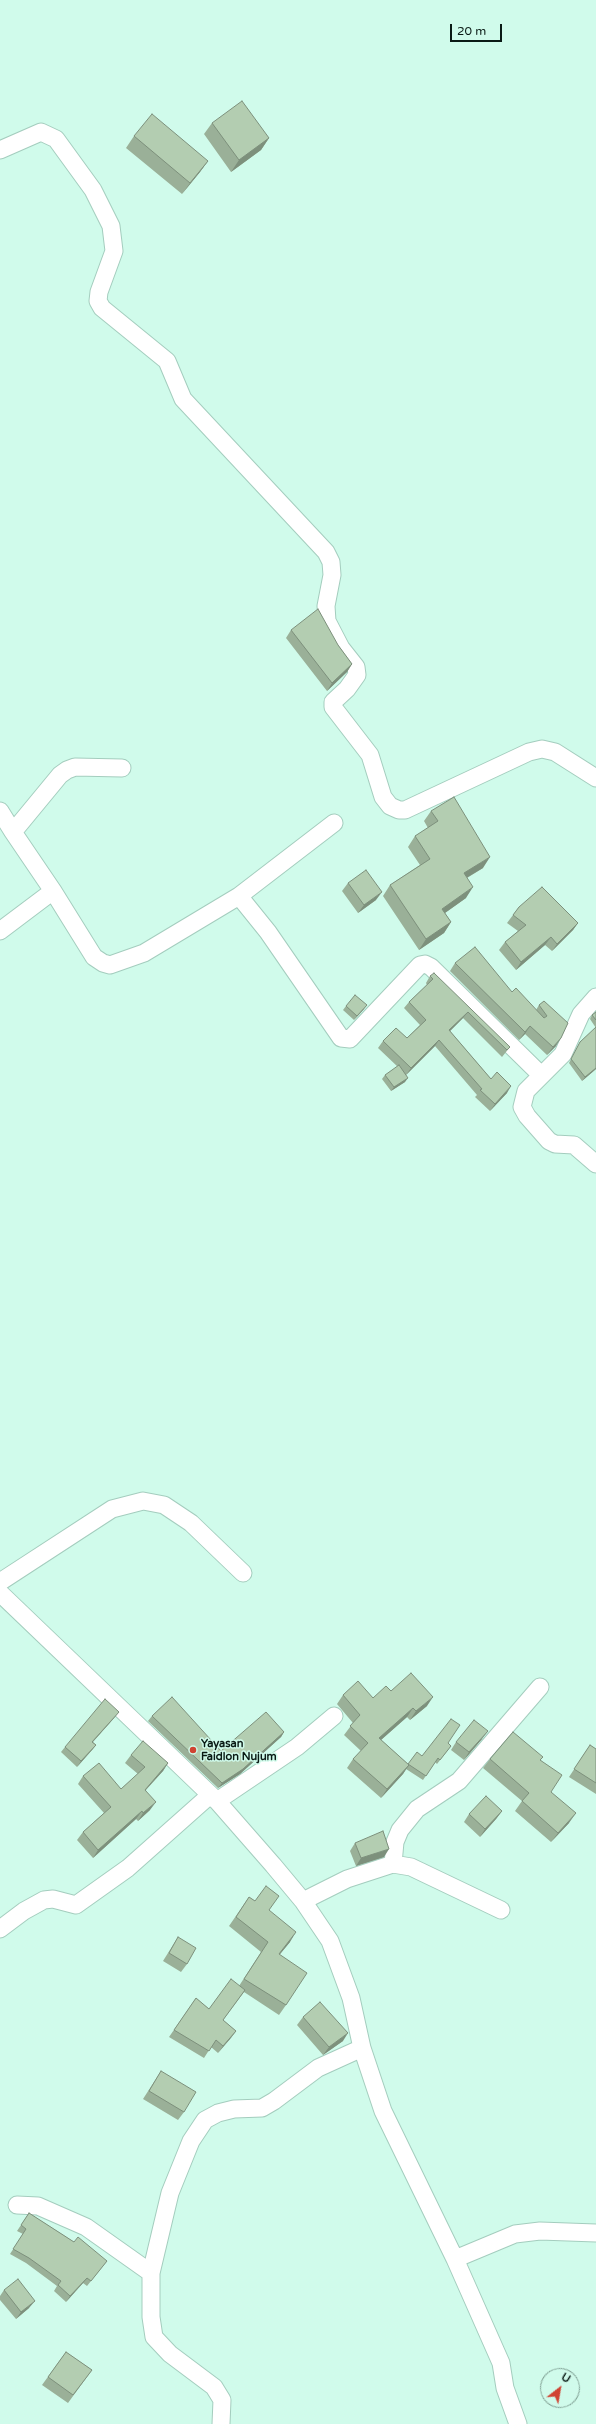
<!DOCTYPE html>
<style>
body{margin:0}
#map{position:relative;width:596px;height:2424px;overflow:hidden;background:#d0fbeb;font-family:"Varela Round",sans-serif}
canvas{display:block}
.north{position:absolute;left:540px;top:2368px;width:40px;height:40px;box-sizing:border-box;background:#d0fbeb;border:1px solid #81a195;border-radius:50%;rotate:31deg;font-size:11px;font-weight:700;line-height:16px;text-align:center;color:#0a1a15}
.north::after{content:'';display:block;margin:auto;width:14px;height:18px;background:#d04332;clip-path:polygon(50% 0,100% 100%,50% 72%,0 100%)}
.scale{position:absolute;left:450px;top:24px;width:52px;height:18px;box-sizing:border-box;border:2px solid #0a1a15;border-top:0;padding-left:5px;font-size:12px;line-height:14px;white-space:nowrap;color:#0a1a15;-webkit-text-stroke:3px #d0fbeb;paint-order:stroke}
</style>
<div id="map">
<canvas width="596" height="2424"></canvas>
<div class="north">U</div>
<div class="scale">20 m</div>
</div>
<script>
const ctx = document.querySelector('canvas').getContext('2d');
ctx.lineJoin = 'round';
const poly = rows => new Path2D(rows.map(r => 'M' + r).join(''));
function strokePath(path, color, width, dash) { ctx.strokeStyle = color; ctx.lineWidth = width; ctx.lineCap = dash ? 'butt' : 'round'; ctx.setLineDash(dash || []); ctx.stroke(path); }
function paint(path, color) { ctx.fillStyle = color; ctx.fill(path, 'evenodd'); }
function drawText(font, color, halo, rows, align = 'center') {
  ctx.font = font + ' "Varela Round",sans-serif'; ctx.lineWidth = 3; ctx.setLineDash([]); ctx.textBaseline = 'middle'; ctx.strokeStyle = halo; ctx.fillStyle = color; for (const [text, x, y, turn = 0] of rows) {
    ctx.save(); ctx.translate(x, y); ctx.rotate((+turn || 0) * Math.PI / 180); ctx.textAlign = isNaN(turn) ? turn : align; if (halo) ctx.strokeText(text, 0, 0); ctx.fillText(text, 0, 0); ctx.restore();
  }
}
const street = poly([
 [0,150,41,132,56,139,93,190,111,226,114,251,99,292,98,301,102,308,167,361,183,399,326,552,331,562,332,575,326,606,327,621,341,648,356,667,357,675,347,689,333,702,333,707,370,755,383,797,390,806,399,810,405,810,529,752,542,749,555,752,596,778],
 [0,811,13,832],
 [53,891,13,832,60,775,67,770,75,767,122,768],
 [239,896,334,823],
 [0,931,53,891,94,957,103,963,110,965,144,953,239,896,268,932,341,1038,350,1039,420,965,425,964,431,967,541,1075],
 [596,997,581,1014,563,1054,526,1091,522,1107,527,1116,549,1141,555,1144,574,1145,596,1164],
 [0,1582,112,1509,143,1501,164,1505,191,1523,243,1573],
 [0,1593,217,1801,273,1865,303,1901,330,1941,351,1998,362,2048,318,2068,274,2101,262,2108,234,2109,218,2113,205,2120,191,2141,170,2193,151,2273,151,2317,154,2337,170,2354,214,2387,222,2400,221,2424],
 [217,1801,297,1747,334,1716],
 [393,1864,395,1842,400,1830,417,1809,459,1781,540,1687],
 [303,1901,347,1879,393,1864,411,1867,501,1910],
 [0,1929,24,1911,44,1900,53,1899,76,1905,128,1868,209,1796],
 [362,2048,383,2111,455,2259,515,2234,540,2231,596,2233],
 [17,2205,38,2206,86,2227,151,2273],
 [455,2259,501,2363,505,2388,518,2424]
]);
strokePath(street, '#a4cdbe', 19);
strokePath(street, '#fff', 17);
paint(poly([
 [212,123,269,138,261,150,231,172,204,134],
 [134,136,208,161,200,172,182,194,126,148],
 [291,630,338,645,352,664,347,672,327,691,286,638],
 [431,811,483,868,467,878,466,898,445,913,451,922,444,933,419,950,383,896,390,885,420,865,408,847,415,836,428,828,424,821],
 [348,883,376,900,358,913,342,891],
 [519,907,578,923,573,930,552,951,545,945,516,970,499,950,505,942,518,931,507,923],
 [455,963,536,1010,539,1005,544,1001,556,1046,547,1055,525,1034,519,1040,450,971],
 [430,976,510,1047,502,1057,463,1018,450,1031,491,1079,507,1093,490,1111,475,1097,477,1095,435,1046,406,1075,405,1082,391,1091,382,1079,385,1075,398,1067,378,1048,383,1041,407,1038,420,1025,404,1008,409,1002,427,985,426,983],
 [346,1006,364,1009,354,1020,343,1010],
 [596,1012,596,1069,582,1081,569,1063,580,1042,596,1028,590,1019,592,1015],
 [391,1691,427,1706,410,1720,407,1717,381,1740,408,1764,422,1756,448,1743,451,1746,437,1764,435,1762,423,1780,406,1769,403,1774,381,1798,347,1768,353,1759,361,1751,344,1735,353,1723,337,1704,343,1695,373,1698],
 [152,1716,221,1751,284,1732,281,1737,240,1774,218,1788,148,1721],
 [115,1717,93,1742,96,1745,92,1750,77,1767,61,1752,65,1747],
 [482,1739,464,1760,451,1750,456,1742],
 [590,1745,596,1749,596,1794,569,1777],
 [131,1755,168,1763,163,1771,146,1790,150,1810,138,1821,136,1819,93,1858,77,1840,83,1832,104,1813,78,1784,83,1776,121,1789,138,1774,125,1763],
 [490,1759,541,1760,551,1792,569,1823,551,1842,515,1811,522,1801,483,1768],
 [502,1811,496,1819,480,1837,464,1822,469,1814],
 [355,1843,384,1857,356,1866,350,1851],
 [249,1897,269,1910,290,1942,279,1955,286,2005,279,2015,244,1992,223,2020,236,2031,218,2053,211,2047,204,2058,169,2037,196,1998,209,2009,239,1986,261,1952,229,1926],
 [178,1937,187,1964,181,1972,163,1961],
 [303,2017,343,2041,323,2055,297,2025],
 [161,2071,184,2112,178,2120,143,2099],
 [29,2213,74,2242,107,2261,87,2286,83,2283,66,2302,54,2291,57,2286,26,2263,10,2254,23,2234,17,2231],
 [4,2290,29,2308,16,2319,0,2300,0,2296],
 [66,2352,92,2370,68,2403,42,2385]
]), '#9ab098');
paint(poly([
 [269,138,261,150,231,172,239,160],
 [208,161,200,172,182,194,190,183],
 [352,664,347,672,327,691,332,683],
 [490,857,483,868,456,884,464,873],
 [473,887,466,898,435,920,442,909],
 [382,892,376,900,358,913,364,905],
 [451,922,444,933,419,950,426,939],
 [578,923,573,930,552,951,557,944],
 [551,937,545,945,516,970,521,962],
 [367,1005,364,1009,354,1020,357,1016],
 [468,1012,463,1018,444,1037,449,1030],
 [530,1026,525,1034,519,1040,525,1032],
 [561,1038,556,1046,547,1055,553,1047],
 [439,1040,435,1046,406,1075,411,1068],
 [596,1068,596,1069,582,1081,585,1077],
 [408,1078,405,1082,391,1091,394,1087],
 [511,1086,507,1093,490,1111,495,1104],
 [433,1697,427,1706,410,1720,416,1711],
 [413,1708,407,1717,373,1747,379,1738],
 [119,1712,115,1717,88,1747,92,1742],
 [488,1731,482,1739,464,1760,469,1752],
 [284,1732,281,1737,240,1774,218,1788,222,1783],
 [96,1745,92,1750,77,1767,81,1761],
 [168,1763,163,1771,139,1797,145,1790],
 [409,1765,403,1774,381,1798,387,1789],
 [156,1802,150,1810,138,1821,143,1813],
 [142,1811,136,1819,93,1858,98,1850],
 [502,1811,496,1819,480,1837,485,1829],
 [576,1813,569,1823,551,1842,558,1833],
 [389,1849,384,1857,356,1866,361,1858],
 [296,1932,290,1942,272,1964,279,1954],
 [236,2031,231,2038,218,2053,223,2046],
 [348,2033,343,2041,323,2055,329,2047],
 [87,2278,83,2283,66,2302,70,2296],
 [35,2301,29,2308,16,2319,21,2312]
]), '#7d907c');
const building = poly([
 [242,101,269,138,239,160,212,123,242,101],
 [152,114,208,161,190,183,134,136,152,114],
 [318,609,338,645,352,664,332,683,291,630,318,609],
 [454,797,490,857,464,873,473,887,442,909,451,922,426,939,390,885,430,859,415,836,438,821,431,811,454,797],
 [366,870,382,892,364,905,348,883,366,870],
 [542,887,578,923,557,944,551,937,521,962,505,942,526,925,513,915,519,907,542,887],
 [475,947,512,992,516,988,544,1018,547,1016,539,1005,544,1001,568,1023,561,1038,553,1047,530,1026,525,1032,455,963,475,947],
 [434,973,510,1047,507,1050,468,1012,449,1030,491,1079,497,1072,511,1086,495,1104,480,1090,482,1089,439,1040,411,1068,383,1041,396,1028,407,1038,426,1020,409,1002,433,979,430,976,434,973],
 [355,995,367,1005,357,1016,346,1006,355,995],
 [596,1012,596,1020,592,1015,596,1012],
 [596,1027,596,1068,585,1077,571,1059,580,1042,596,1027],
 [399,1065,408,1078,394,1087,385,1075,399,1065],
 [411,1673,433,1697,416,1711,413,1708,379,1738,409,1765,387,1789,353,1759,368,1743,350,1726,360,1715,343,1695,358,1681,373,1698,386,1686,391,1691,411,1673],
 [172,1697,221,1751,266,1712,284,1732,243,1769,222,1783,152,1716,172,1697],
 [105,1699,119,1712,92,1742,96,1745,81,1761,65,1747,105,1699],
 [451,1719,460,1725,448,1743,451,1746,440,1760,438,1758,426,1776,408,1764,417,1752,422,1756,451,1719],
 [474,1720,488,1731,469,1752,456,1742,474,1720],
 [513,1732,543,1757,540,1760,562,1775,551,1792,576,1813,558,1833,522,1801,529,1793,490,1759,513,1732],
 [143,1741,168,1763,145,1790,156,1802,143,1813,142,1811,98,1850,83,1832,111,1807,83,1776,99,1763,121,1789,145,1767,131,1755,143,1741],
 [590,1745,596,1749,596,1783,574,1769,590,1745],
 [486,1796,502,1811,485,1829,469,1814,486,1796],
 [383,1831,389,1849,361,1858,355,1843,383,1831],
 [266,1886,279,1896,269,1910,296,1932,279,1954,307,1973,286,2005,244,1979,268,1942,236,1917,249,1897,255,1901,266,1886],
 [178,1937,196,1948,187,1964,169,1953,178,1937],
 [231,1979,245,1990,223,2020,236,2031,223,2046,216,2040,209,2051,174,2030,196,1998,209,2009,231,1979],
 [320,2002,348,2033,329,2047,303,2017,320,2002],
 [161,2071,196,2092,184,2112,149,2091,161,2071],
 [29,2213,74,2242,78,2237,107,2261,91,2281,87,2278,70,2296,58,2285,61,2281,29,2258,13,2249,26,2229,21,2225,29,2213],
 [18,2279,35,2301,21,2312,4,2290,18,2279],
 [66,2352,92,2370,73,2395,48,2377,66,2352]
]);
paint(building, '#b3cdb1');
strokePath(building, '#7d907c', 1);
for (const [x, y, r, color] of [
 [193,1750,4,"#d04332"]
]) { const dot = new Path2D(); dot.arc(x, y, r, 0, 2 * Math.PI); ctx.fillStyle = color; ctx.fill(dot); strokePath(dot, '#d0fbeb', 1.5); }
drawText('bold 11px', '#0a1a15', '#d0fbeb', [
 ["Yayasan",201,1744],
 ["Faidlon Nujum",201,1757]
], 'left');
</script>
